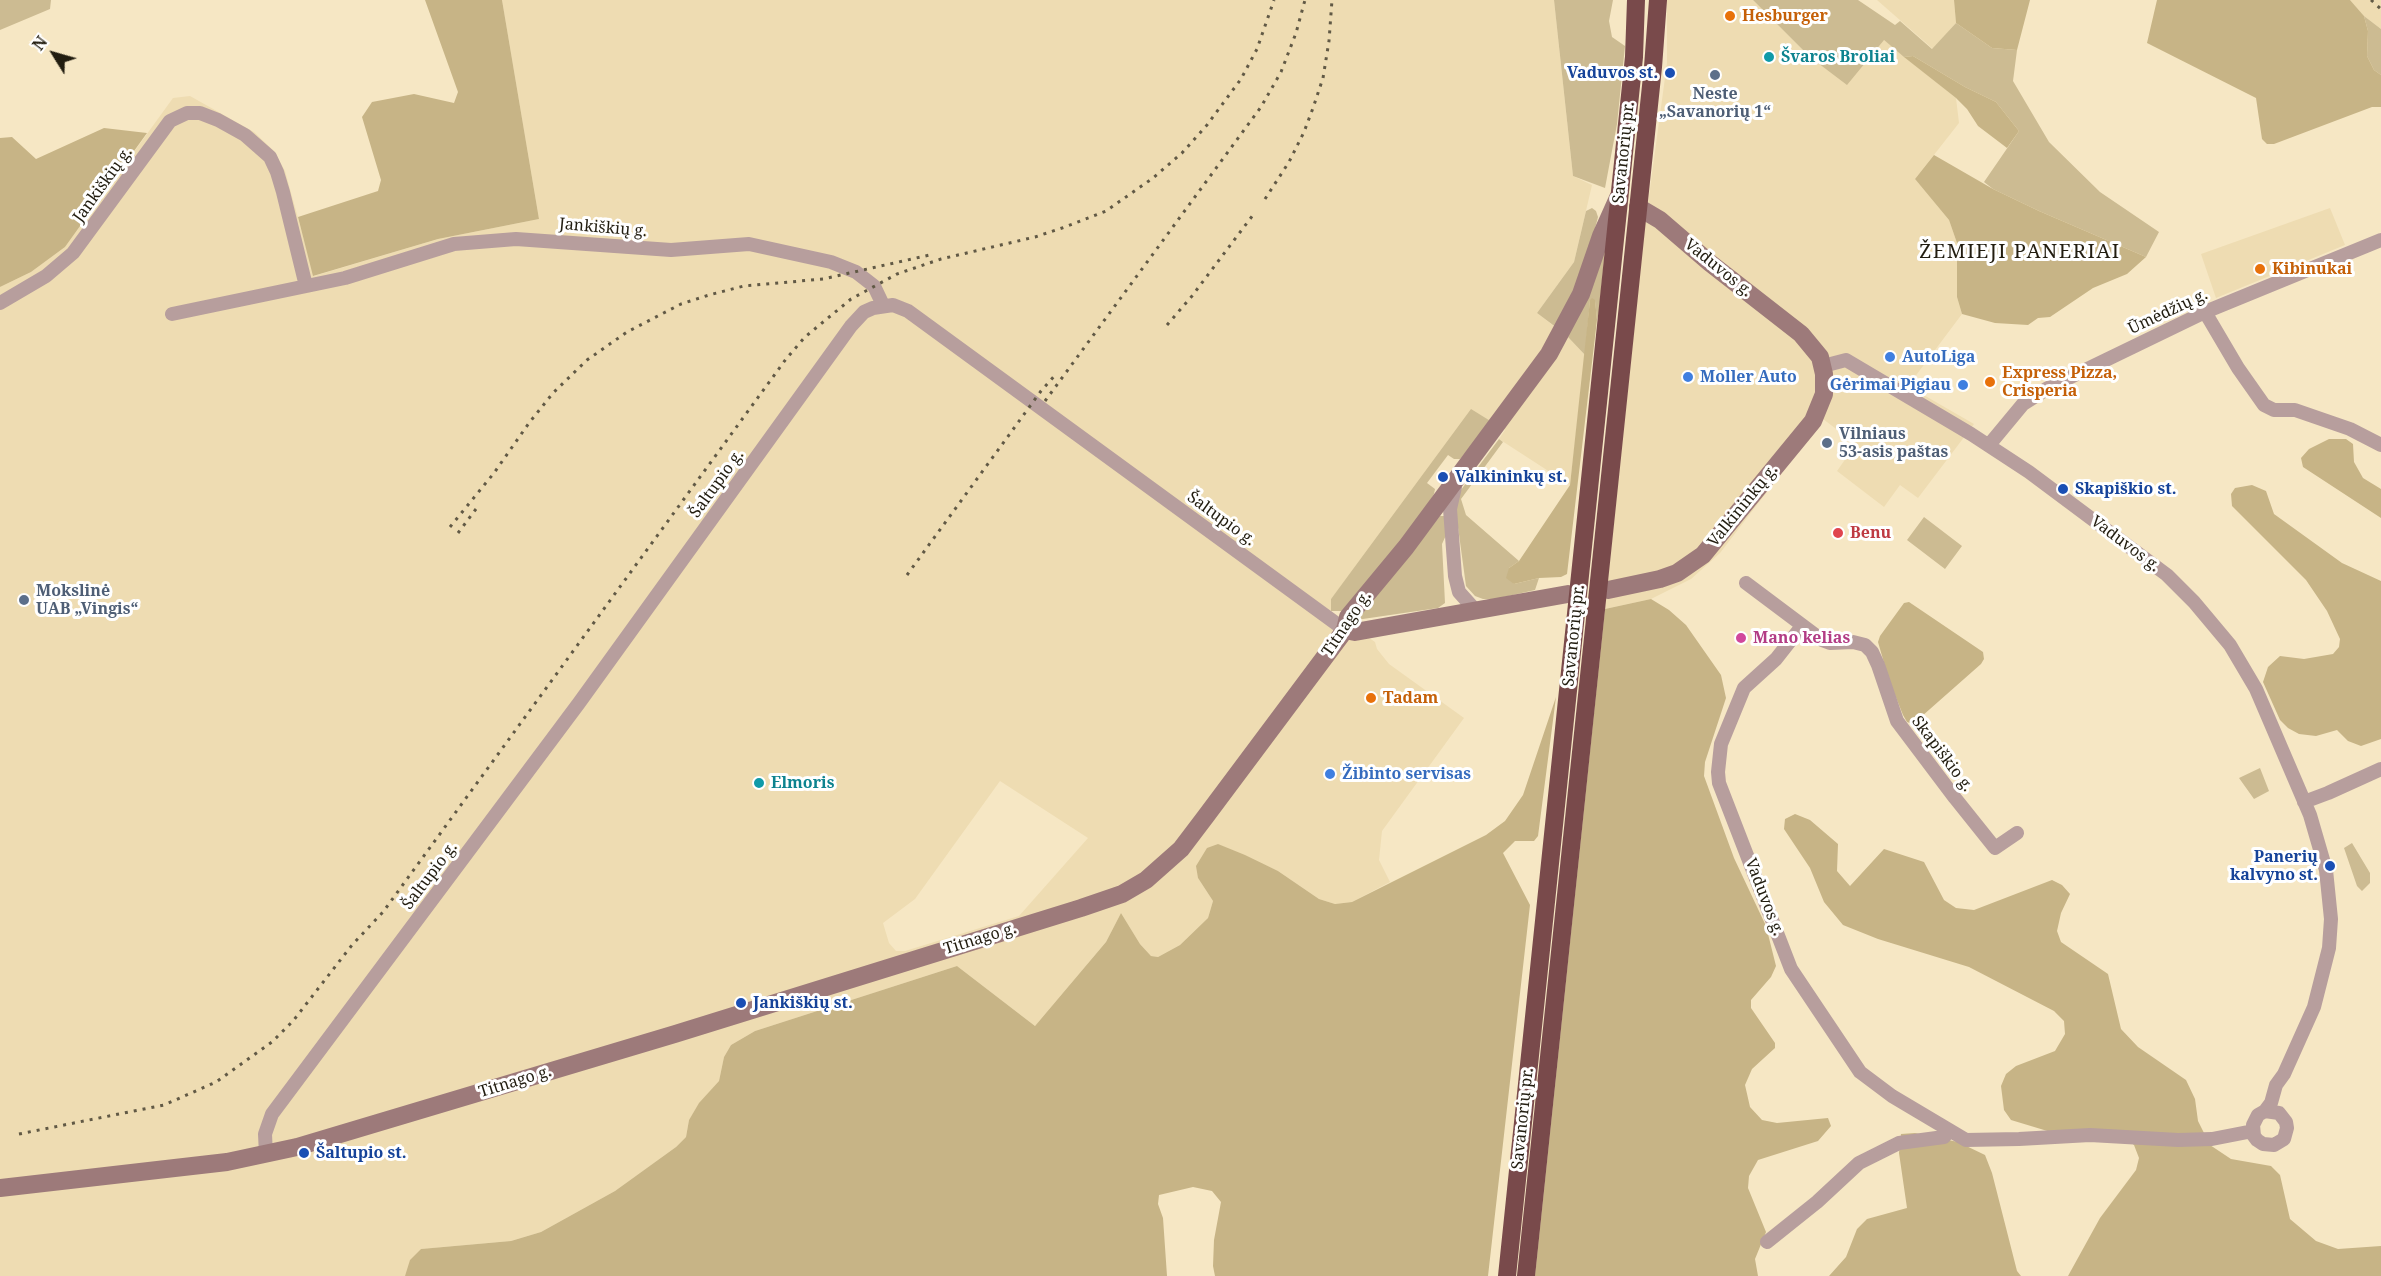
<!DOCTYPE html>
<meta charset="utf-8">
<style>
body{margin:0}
#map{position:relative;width:2381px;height:1276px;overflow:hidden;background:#f6e7c4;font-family:"Noto Serif",serif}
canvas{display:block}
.north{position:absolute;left:24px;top:24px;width:60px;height:60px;-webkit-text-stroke:4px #fff;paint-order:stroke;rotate:307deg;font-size:16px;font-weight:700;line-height:24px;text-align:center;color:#221d10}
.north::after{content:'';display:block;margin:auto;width:21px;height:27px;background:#221d10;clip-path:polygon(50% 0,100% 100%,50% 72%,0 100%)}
</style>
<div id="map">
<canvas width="2381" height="1276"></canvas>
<div class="north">N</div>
</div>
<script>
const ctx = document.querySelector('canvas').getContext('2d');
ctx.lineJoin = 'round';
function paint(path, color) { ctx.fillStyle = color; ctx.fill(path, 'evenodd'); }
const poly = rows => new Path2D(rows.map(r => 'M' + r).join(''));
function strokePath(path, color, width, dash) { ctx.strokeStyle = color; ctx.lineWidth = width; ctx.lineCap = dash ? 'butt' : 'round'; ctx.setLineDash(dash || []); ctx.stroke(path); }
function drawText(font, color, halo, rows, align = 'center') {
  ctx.font = font + ' "Noto Serif",serif'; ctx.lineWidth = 6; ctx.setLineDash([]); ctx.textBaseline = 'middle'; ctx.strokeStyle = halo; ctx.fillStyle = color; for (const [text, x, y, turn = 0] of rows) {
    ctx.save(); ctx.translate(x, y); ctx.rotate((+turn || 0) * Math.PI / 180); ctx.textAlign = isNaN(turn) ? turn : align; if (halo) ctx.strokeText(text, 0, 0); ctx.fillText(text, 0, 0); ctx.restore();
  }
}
paint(poly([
 [502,0,1554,0,1573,176,1592,185,1574,262,1537,313,1568,337,1585,355,1570,485,1499,439,1505,430,1478,414,1331,599,1331,611,1375,642,1377,649,1389,664,1464,718,1382,831,1379,860,1390,882,1352,902,1335,904,1319,899,1278,871,1217,844,1198,878,1213,901,1208,918,1180,945,1158,957,1151,956,1140,944,1121,913,1106,942,1035,1026,957,966,755,1031,731,1045,724,1057,719,1081,699,1104,689,1120,686,1137,676,1147,615,1191,541,1232,511,1241,421,1249,405,1276,0,1276,0,287,31,272,65,247,173,98,190,96,254,132,274,151,285,171,314,276,438,239,539,219],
 [1000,781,1088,838,1019,916,905,951,896,951,889,943,883,923,915,899],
 [1667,0,1753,0,1810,57,1884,40,1956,98,1959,123,1915,179,1949,220,1957,243,1957,297,1962,314,1908,386,1974,424,1918,498,1900,485,1884,507,1837,471,1856,444,1823,419,1720,553,1691,579,1651,599,1605,609,1645,225,1667,63],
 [1877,0,1954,0,1956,23,1933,49],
 [2350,0,2381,0,2381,29,2364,16],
 [2330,208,2345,245,2216,298,2201,254]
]), '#eedcb2');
paint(poly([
 [0,0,51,0,50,9,0,30],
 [1554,0,1613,0,1609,21,1612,37,1625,46,1617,124,1605,188,1573,176],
 [1753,0,1858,0,1895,25,1900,21,1932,49,1956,23,1992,48,2017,50,2013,81,2049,142,2100,192,2159,232,2146,257,2039,211,1993,189,1984,182,2019,131,1996,102,1965,87,1913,56,1904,57,1884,40,1847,85,1810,57],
 [2364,16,2381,29,2381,75,2374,70,2367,56,2368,31],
 [1592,208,1596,211,1598,217,1588,256,1557,328,1537,313,1574,262,1586,211],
 [1606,238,1599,312,1597,320,1595,301,1590,300,1585,355,1568,337],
 [1471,409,1492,422,1460,459,1454,459,1448,455,1427,483,1435,489,1434,494,1414,528,1343,611,1331,611,1331,599],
 [1499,439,1503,442,1461,499,1466,515,1519,561,1509,568,1514,584,1539,578,1535,590,1495,599,1483,599,1475,596,1466,586,1455,505,1458,494],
 [1440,516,1444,516,1447,533,1442,544,1445,603,1438,608,1356,620],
 [1924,517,1962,546,1945,569,1907,540],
 [2260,768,2269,791,2254,799,2239,778],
 [2352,843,2370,873,2370,883,2362,891,2357,886,2344,848]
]), '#ccbb92');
paint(poly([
 [425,0,502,0,539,219,438,239,313,276,298,217,378,191,381,180,362,117,372,102,414,94,454,103,458,92],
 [1954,0,2030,0,2017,50,1992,48,1956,23],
 [2157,0,2350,0,2364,16,2368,31,2367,56,2374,70,2381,75,2381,107,2372,107,2274,144,2267,144,2262,139,2256,98,2147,43],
 [1913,56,1965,87,1996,102,2019,131,2007,148,1978,126,1967,109,1956,98,1904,57],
 [104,128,147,133,65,247,31,272,0,287,0,138,12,137,36,159],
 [1934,155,1993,189,2039,211,2146,257,2127,274,2093,288,2050,317,2038,318,2028,325,1995,323,1962,314,1957,297,1957,243,1949,220,1915,179],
 [1592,298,1595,300,1597,320,1567,574,1561,577,1539,578,1514,584,1506,578,1509,568,1519,561,1570,485,1590,300],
 [2329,439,2346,439,2353,444,2354,462,2363,478,2381,489,2381,518,2303,467,2301,458,2309,449],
 [2252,485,2266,491,2274,514,2342,563,2381,581,2381,739,2361,746,2348,741,2337,730,2316,736,2299,734,2288,728,2280,720,2263,682,2268,667,2280,656,2304,659,2333,654,2339,647,2340,639,2327,611,2306,580,2232,506,2231,494,2235,488],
 [1651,599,1669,610,1686,625,1721,675,1726,698,1705,762,1704,776,1734,858,1766,926,1776,966,1771,977,1751,1000,1751,1008,1775,1043,1775,1048,1752,1069,1745,1085,1750,1107,1762,1120,1777,1123,1828,1118,1831,1126,1818,1141,1758,1160,1749,1176,1748,1188,1766,1232,1755,1259,1758,1276,1535,1276,1605,609],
 [1909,602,1983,652,1984,659,1981,664,1913,724,1907,722,1903,715,1889,680,1878,642,1880,636,1904,603],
 [1556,697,1538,836,1534,841,1515,841,1503,853,1530,905,1488,1276,1215,1276,1213,1266,1214,1240,1221,1202,1212,1191,1193,1187,1159,1195,1158,1204,1163,1218,1167,1276,405,1276,410,1260,421,1249,511,1241,541,1232,615,1191,676,1147,686,1137,689,1120,699,1103,719,1081,724,1057,731,1045,755,1031,957,966,1035,1026,1106,942,1121,913,1140,944,1151,956,1158,957,1180,945,1208,918,1213,901,1198,878,1196,866,1207,848,1218,844,1245,855,1278,871,1319,899,1335,904,1352,902,1486,835,1505,821,1523,795],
 [1795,814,1810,820,1838,844,1837,871,1850,886,1884,849,1924,862,1944,900,1956,908,1974,910,2052,880,2062,885,2070,894,2061,913,2057,931,2061,942,2108,974,2121,1029,2138,1047,2186,1080,2195,1099,2198,1121,2210,1145,2231,1159,2271,1166,2280,1175,2290,1219,2316,1241,2338,1249,2381,1246,2381,1276,2068,1276,2100,1218,2136,1170,2139,1158,2134,1145,2119,1133,2054,1133,2011,1120,2004,1110,2001,1086,2006,1074,2016,1066,2055,1051,2065,1034,2064,1021,2054,1011,1969,967,1878,939,1843,925,1824,902,1810,868,1784,829,1785,819],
 [1915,1133,1958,1142,1985,1155,1992,1173,2017,1271,2021,1276,1829,1276,1846,1257,1857,1229,1867,1219,1907,1208,1899,1153,1901,1134]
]), '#c7b486');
strokePath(poly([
 [0,303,46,276,73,253,170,121,187,113,200,113,218,120,245,135,270,157,277,172,283,192,306,286],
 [2205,312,2238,368,2264,405,2274,410,2295,410,2350,429,2381,445],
 [172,314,345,278,454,244,516,239,671,250,749,244,831,262,856,272,874,286,883,305],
 [1823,366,1846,360,1971,434,2029,472,2167,575,2194,602,2230,645,2256,689,2310,815,2326,870,2331,919,2329,948,2314,1007,2284,1074,2276,1085,2271,1103,2265,1111,2258,1115,2253,1125,2254,1136,2257,1140,2263,1144,2274,1145,2284,1139,2287,1128,2286,1122,2279,1113,2265,1111],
 [1989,445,2023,404,2048,388,2205,312,2381,240],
 [1455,487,1450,509,1455,576,1459,592,1476,611],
 [1746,583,1822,640,1830,643,1853,642,1865,645,1872,652,1878,665,1897,721,1955,798,1995,848,2017,833],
 [1802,626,1776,659,1744,688,1721,744,1718,772,1719,783,1791,969,1860,1072,1892,1096,1966,1140,2019,1139,2090,1135,2178,1140,2212,1139,2253,1131],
 [2304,802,2328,793,2381,769],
 [266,1155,265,1134,272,1114,579,703,851,326,864,312,873,308,893,305,908,311,1345,630],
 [1767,1242,1817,1202,1859,1163,1899,1143,1944,1137,1949,1131]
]), '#b79e9d', 14);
strokePath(poly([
 [1608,590,1660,579,1677,573,1703,555,1813,421,1824,394,1824,374,1820,357,1801,334,1710,263,1660,220,1638,207],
 [1345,630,1355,632,1568,594],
 [0,1188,227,1162,297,1147,675,1034,1081,908,1122,894,1146,880,1181,849,1206,816,1345,630,1348,617,1406,547,1549,354,1581,294,1601,236,1618,198]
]), '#9d7a7a', 18);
strokePath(poly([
 [1507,1276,1634,57,1636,0],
 [1526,1276,1653,67,1658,0]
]), '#794a4b', 18);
strokePath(poly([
 [2371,0,2381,9],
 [1265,199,1289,162,1304,132,1313,108,1323,78,1329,41,1332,0],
 [1167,325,1192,296,1253,215],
 [1045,401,1261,107,1281,72,1296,33,1305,0],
 [450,527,494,473,529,423,553,393,587,360,627,332,681,304,709,295,744,286,823,279,934,254],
 [458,533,476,509],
 [907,575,1041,391,1057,373],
 [19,1134,164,1105,216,1082,272,1042,293,1021,352,945,383,912,786,359,805,337,851,299,897,274,941,259,1035,237,1065,227,1106,211,1153,178,1182,153,1207,125,1241,79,1257,49,1274,0]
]), '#615945', 3, [3, 6]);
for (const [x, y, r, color] of [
 [1730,16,6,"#e8710a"],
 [1769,57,6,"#0f9aa8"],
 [1670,73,6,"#1a4fb4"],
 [1715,75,6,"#5c6f8a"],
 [2260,269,6,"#e8710a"],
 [1890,357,6,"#3f7fe0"],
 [1688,377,6,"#3f7fe0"],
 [1990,382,6,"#e8710a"],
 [1963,385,6,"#3f7fe0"],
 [1827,443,6,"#5c6f8a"],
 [1443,477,6,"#1a4fb4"],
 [2063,489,6,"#1a4fb4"],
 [1838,533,6,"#e0444e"],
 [24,600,6,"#5c6f8a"],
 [1741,638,6,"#d1479c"],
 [1371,698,6,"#e8710a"],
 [1330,774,6,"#3f7fe0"],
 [759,783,6,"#0f9aa8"],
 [2330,866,6,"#1a4fb4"],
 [741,1003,6,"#1a4fb4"],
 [304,1153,6,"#1a4fb4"]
]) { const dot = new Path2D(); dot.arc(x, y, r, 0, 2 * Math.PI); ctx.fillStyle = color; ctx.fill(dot); strokePath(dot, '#fff', 2); }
drawText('bold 16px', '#c56008', '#fff', [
 ["Hesburger",1742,16],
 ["Kibinukai",2272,269],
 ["Express Pizza,",2002,373],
 ["Crisperia",2002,391],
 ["Tadam",1383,698]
], 'left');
drawText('bold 16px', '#0d838f', '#fff', [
 ["Švaros Broliai",1781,57],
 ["Elmoris",771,783]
], 'left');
drawText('bold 16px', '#164399', '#fff', [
 ["Vaduvos st.",1658,73,"right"],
 ["Valkininkų st.",1455,477],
 ["Skapiškio st.",2075,489],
 ["Panerių",2318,857,"right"],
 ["kalvyno st.",2318,875,"right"],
 ["Jankiškių st.",753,1003],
 ["Šaltupio st.",316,1153]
], 'left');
drawText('bold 16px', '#4e5e75', '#fff', [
 ["Neste",1715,94,"center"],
 ["„Savanorių 1“",1715,112,"center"],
 ["Vilniaus",1839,434],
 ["53-asis paštas",1839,452],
 ["Mokslinė",36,591],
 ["UAB „Vingis“",36,609]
], 'left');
drawText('16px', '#221d10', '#fff', [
 ["Savanorių pr.",1624,153,-84],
 ["Jankiškių g.",103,185,-54],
 ["Jankiškių g.",603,228,5],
 ["Vaduvos g.",1718,268,39],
 ["Ūmėdžių g.",2168,312,-25],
 ["Šaltupio g.",717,484,-54],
 ["Valkininkų g.",1743,506,-51],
 ["Šaltupio g.",1221,519,36],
 ["Vaduvos g.",2125,544,37],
 ["Titnago g.",1347,624,-56],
 ["Savanorių pr.",1574,636,-84],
 ["Skapiškio g.",1942,754,53],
 ["Šaltupio g.",430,876,-53],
 ["Vaduvos g.",1764,897,69],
 ["Titnago g.",980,939,-17],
 ["Titnago g.",515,1082,-17],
 ["Savanorių pr.",1523,1119,-84]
]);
drawText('bold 16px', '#366cbe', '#fff', [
 ["AutoLiga",1902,357],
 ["Moller Auto",1700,377],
 ["Gėrimai Pigiau",1951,385,"right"],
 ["Žibinto servisas",1342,774]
], 'left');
drawText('bold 16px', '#be3a42', '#fff', [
 ["Benu",1850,533]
], 'left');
drawText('bold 16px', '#b23c85', '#fff', [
 ["Mano kelias",1753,638]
], 'left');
ctx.letterSpacing = '1.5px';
drawText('20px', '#221d10', '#fff', [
 ["ŽEMIEJI PANERIAI",2020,252]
]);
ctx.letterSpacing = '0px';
</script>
